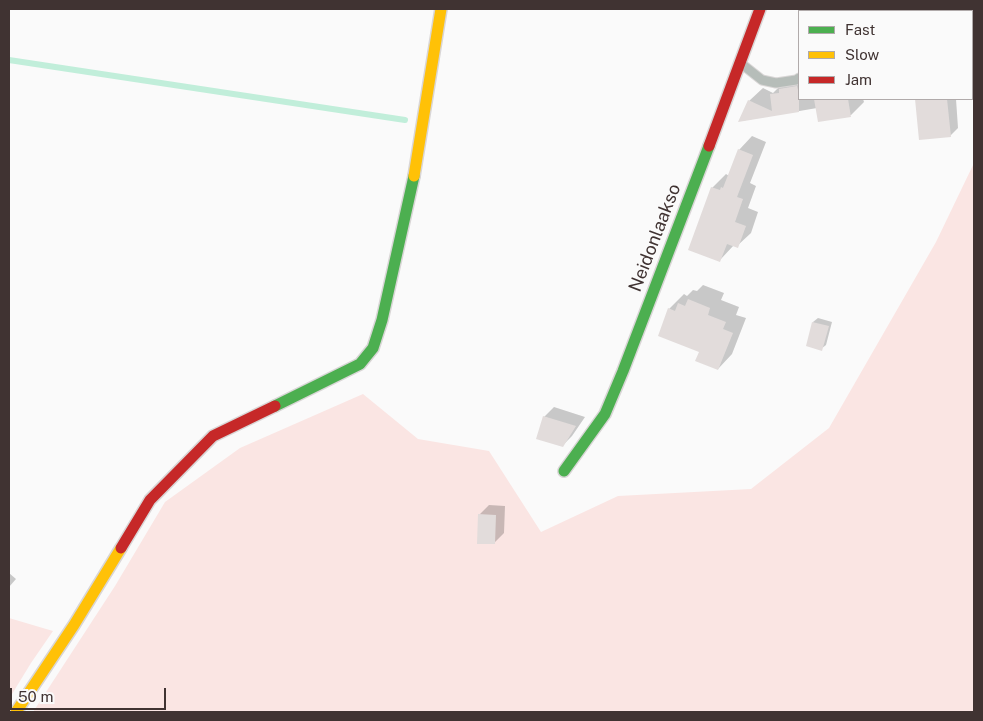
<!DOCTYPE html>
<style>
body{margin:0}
#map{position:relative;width:983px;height:721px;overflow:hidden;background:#fafafa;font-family:"Public Sans",sans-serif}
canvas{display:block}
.frame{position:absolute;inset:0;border:10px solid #403332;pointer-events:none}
.legend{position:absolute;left:798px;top:10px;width:175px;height:90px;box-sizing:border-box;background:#fafafa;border:1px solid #b0aaaa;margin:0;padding:6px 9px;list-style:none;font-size:15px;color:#403332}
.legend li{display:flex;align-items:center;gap:10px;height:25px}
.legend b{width:25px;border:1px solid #b0aaaa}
.scale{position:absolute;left:10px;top:688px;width:156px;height:22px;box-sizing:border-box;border:2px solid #403332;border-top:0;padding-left:6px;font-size:15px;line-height:18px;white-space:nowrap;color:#403332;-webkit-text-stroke:4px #fafafa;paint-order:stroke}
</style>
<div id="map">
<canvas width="983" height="721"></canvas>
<div class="frame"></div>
<ul class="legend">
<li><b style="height:6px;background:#4caf50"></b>Fast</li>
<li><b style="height:6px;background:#ffc107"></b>Slow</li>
<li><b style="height:6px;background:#c62828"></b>Jam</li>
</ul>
<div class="scale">50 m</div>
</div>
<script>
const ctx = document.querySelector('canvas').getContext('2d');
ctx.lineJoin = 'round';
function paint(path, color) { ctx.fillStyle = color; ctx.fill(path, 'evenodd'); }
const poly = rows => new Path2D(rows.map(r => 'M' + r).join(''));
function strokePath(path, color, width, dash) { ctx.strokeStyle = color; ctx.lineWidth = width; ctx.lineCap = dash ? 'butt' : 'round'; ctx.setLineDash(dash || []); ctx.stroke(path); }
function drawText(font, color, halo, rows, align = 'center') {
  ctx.font = font + ' "Public Sans",sans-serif'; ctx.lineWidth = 5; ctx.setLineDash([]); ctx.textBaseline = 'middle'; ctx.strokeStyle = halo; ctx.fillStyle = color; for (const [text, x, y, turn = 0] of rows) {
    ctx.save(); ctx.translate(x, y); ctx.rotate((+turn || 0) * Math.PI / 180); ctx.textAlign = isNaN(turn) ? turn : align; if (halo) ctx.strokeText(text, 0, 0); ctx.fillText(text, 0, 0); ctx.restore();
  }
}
paint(poly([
 [974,163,974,712,33,712,115,586,165,502,240,448,363,394,418,439,489,451,541,532,618,496,751,489,829,428,936,242],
 [9,618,53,631,31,663,9,699]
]), '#fae5e3');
paint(poly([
 [799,75,799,99,863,99,864,102,851,115,819,120,817,108,741,121,749,101,763,88,773,93,784,82],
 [910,99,956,99,958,128,950,136,917,100,910,100],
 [752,136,766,142,750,183,756,186,748,208,758,212,751,233,737,246,734,245,720,260,712,188,726,174,729,176,739,150],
 [703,285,724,293,721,300,739,307,736,315,746,318,732,354,718,369,701,351,669,309,684,294,687,296,693,290,697,291],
 [818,318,832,322,826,345,821,349,813,322],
 [554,407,585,417,572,436,562,446,544,417],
 [489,505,505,506,504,533,494,543,479,515],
 [9,573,16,579,9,587]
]), '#0003');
strokePath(poly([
 [9,60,405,120]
]), '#c1eeda', 6);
paint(poly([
 [797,86,798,90,799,90,799,112,738,122,748,100,772,111,770,94,779,93,779,89],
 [814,99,848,99,851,117,818,122],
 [915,99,947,99,951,137,919,140],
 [738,149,753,155,737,197,743,199,735,222,746,226,738,248,727,244,720,262,688,250,711,187,720,190,721,187,723,188],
 [688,299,710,308,708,315,726,322,723,329,733,333,718,370,695,361,699,352,658,336,668,308,675,311,678,303,685,306],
 [812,322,829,326,822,351,806,346],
 [543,416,576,426,563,447,536,439],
 [478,514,496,515,495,544,477,544]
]), '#e2dcdb');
const lane = poly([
 [839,11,840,9],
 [743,65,762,80,776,83,796,80,799,78]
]);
const fast = poly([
 [275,406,360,364,373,348,382,320,414,176],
 [564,471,605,414,623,371,709,146]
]);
const slow = poly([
 [414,176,441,9],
 [16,712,74,625,121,548]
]);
const jam = poly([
 [709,146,760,9],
 [121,548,150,500,213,436,275,406]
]);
strokePath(lane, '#d9d6d6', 11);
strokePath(fast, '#d9d6d6', 14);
strokePath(slow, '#d9d6d6', 14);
strokePath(jam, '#d9d6d6', 14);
strokePath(lane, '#b6bdb9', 9);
strokePath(fast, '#4caf50', 11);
strokePath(slow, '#ffc107', 11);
strokePath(jam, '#c62828', 11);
drawText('18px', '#403332', '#fafafa', [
 ["Neidonlaakso",655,238,-69]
]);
</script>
